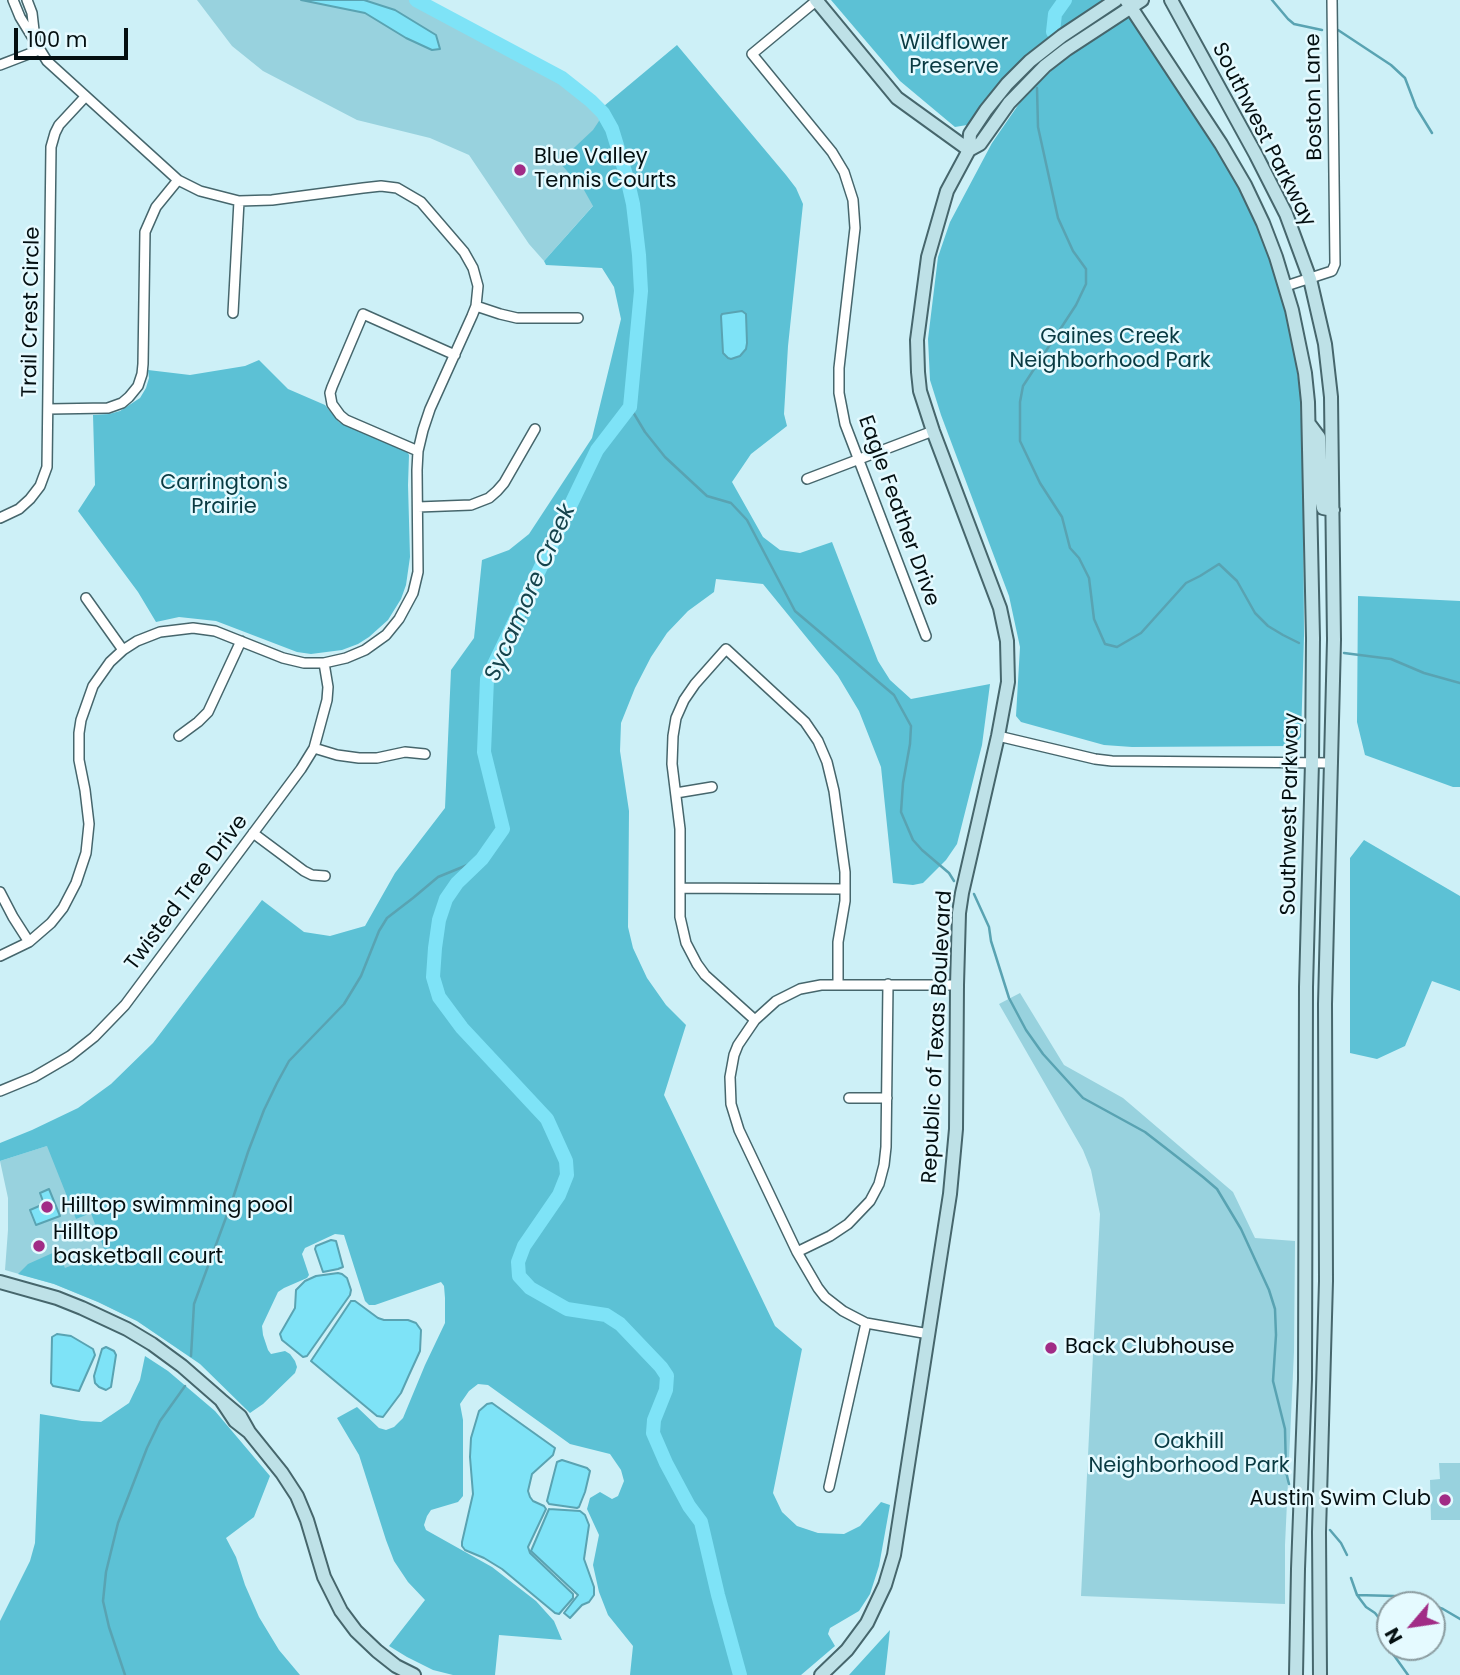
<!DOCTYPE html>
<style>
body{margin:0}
#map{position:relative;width:1460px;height:1675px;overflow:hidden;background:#cdf0f7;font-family:Poppins,sans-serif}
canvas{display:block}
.north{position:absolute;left:1376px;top:1591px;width:70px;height:70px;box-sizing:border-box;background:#e5faff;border:2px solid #8b9ca0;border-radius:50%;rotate:241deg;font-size:19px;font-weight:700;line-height:28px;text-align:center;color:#040f11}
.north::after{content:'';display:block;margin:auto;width:24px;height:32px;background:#a12c86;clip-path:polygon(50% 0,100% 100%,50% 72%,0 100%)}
.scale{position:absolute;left:14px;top:28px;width:114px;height:32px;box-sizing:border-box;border:4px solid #040f11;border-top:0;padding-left:9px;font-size:21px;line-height:24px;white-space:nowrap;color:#040f11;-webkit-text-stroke:5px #e5faff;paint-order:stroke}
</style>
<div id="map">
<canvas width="1460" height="1675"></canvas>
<div class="north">N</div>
<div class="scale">100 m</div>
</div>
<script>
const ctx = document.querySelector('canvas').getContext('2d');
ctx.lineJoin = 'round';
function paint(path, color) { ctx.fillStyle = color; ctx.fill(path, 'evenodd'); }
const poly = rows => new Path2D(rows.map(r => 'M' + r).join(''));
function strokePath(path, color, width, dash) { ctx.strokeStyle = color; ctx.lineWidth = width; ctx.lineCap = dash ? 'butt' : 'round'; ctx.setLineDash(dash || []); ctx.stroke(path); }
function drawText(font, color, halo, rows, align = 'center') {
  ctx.font = font + ' Poppins,sans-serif'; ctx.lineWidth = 5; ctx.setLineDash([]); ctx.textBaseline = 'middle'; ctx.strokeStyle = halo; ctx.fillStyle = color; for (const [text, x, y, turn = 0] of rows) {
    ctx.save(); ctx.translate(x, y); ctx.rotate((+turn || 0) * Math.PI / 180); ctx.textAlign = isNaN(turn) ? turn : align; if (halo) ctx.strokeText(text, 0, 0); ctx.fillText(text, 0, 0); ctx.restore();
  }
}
paint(poly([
 [197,0,424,0,553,68,593,96,611,113,631,163,544,261,529,244,469,155,430,138,357,120,263,71,232,46],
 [1020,993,1064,1065,1123,1098,1233,1192,1255,1238,1295,1241,1294,1352,1285,1545,1285,1604,1081,1596,1100,1214,1091,1170,1083,1150,999,1004],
 [277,1072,186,1354,137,1321,98,1302,54,1284,5,1270,8,1230,8,1198,0,1161],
 [1439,1463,1460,1463,1460,1520,1431,1520,1430,1480,1440,1479]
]), '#98d2de');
paint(poly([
 [831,0,1105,0,1026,55,967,125,955,127,900,81],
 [1125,17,1130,19,1229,170,1250,208,1270,260,1283,301,1292,340,1300,391,1303,476,1304,636,1301,737,1293,746,1132,747,1104,745,1021,722,1016,716,1020,647,1009,596,941,415,930,380,928,339,938,257,950,222,992,143,1023,98,1054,68,1087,42],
 [677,45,786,175,796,188,803,204,788,346,784,414,787,426,751,454,732,482,763,537,780,550,800,553,832,542,878,661,890,680,911,699,990,684,982,745,957,844,946,860,923,883,913,885,893,883,881,767,859,711,838,676,763,584,716,579,714,592,688,611,667,633,651,657,635,688,621,723,620,751,629,811,628,927,633,948,647,978,666,1005,686,1025,664,1095,775,1326,802,1349,773,1493,782,1512,797,1526,818,1533,844,1534,860,1526,881,1502,890,1505,879,1566,870,1594,859,1611,830,1628,828,1634,835,1646,801,1675,630,1675,633,1646,608,1615,599,1592,593,1565,599,1535,587,1509,590,1498,600,1492,612,1499,618,1496,624,1481,621,1470,610,1454,570,1444,488,1385,478,1384,469,1391,460,1404,463,1420,463,1496,458,1502,431,1510,427,1516,424,1525,426,1530,492,1567,536,1601,554,1621,562,1640,499,1635,495,1675,453,1675,433,1670,407,1657,389,1646,425,1600,408,1582,394,1561,386,1540,359,1455,337,1418,357,1407,379,1428,386,1430,394,1427,403,1418,425,1365,445,1323,445,1298,444,1286,441,1282,375,1305,369,1305,365,1301,344,1235,335,1234,305,1248,302,1254,309,1275,307,1278,284,1288,278,1292,262,1326,263,1335,268,1350,271,1354,285,1351,290,1354,295,1361,297,1367,295,1373,263,1404,250,1413,200,1364,137,1321,98,1302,54,1284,18,1274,28,1264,57,1251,65,1268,105,1252,91,1213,76,1219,47,1146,0,1161,0,1143,32,1130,78,1108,111,1084,153,1043,262,900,304,932,330,936,365,926,395,873,445,808,451,670,474,638,482,560,509,550,529,534,592,438,621,319,614,287,602,268,546,265,544,261,593,206,584,190,559,162,593,130,599,121,604,106],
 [259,360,288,389,325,405,339,422,407,452,409,455,408,485,410,557,406,585,401,599,388,620,369,637,358,644,342,650,311,654,297,652,216,621,179,617,156,622,138,592,78,511,95,485,93,415,109,414,120,411,140,398,146,388,149,378,148,370,190,375,245,366],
 [1358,596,1460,601,1460,787,1453,787,1365,755,1357,722],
 [1364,840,1460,896,1460,991,1432,981,1405,1046,1377,1059,1350,1053,1350,858],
 [145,1356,168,1371,215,1411,270,1476,254,1517,226,1538,236,1557,245,1585,259,1617,279,1650,300,1675,0,1675,0,1621,30,1561,35,1543,40,1414,82,1421,101,1422,129,1403,140,1380],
 [890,1630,885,1675,849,1675]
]), '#5cc1d5');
const water = poly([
 [301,0,364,0,395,10,436,35,440,49,432,50,406,38,365,13,301,0],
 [742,311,746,314,747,343,746,349,740,356,731,359,728,358,723,353,721,316,722,314,742,311],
 [49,1189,60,1216,36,1225,30,1210,44,1204,40,1193,49,1189],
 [331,1240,336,1241,343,1267,338,1269,323,1272,315,1249,316,1246,331,1240],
 [338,1273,342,1274,347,1278,351,1290,350,1295,307,1356,303,1357,282,1340,280,1334,295,1308,296,1290,305,1281,316,1276,338,1273],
 [351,1301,355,1301,378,1318,384,1320,408,1320,416,1323,421,1330,420,1351,409,1375,401,1393,383,1417,377,1416,311,1361,351,1301],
 [57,1334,71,1336,93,1349,95,1355,79,1391,53,1386,51,1383,52,1337,57,1334],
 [106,1347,114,1351,116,1355,111,1387,106,1390,99,1387,95,1383,94,1376,102,1349,106,1347],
 [492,1403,555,1448,553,1455,532,1474,528,1491,530,1497,533,1501,544,1506,546,1509,528,1547,530,1553,573,1594,573,1598,559,1614,555,1613,502,1569,484,1558,465,1550,462,1546,462,1542,473,1494,470,1457,471,1438,479,1411,487,1404,492,1403],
 [562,1460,587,1468,590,1471,585,1492,579,1507,577,1508,549,1504,547,1501,557,1462,562,1460],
 [549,1509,580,1511,585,1515,589,1525,584,1559,594,1587,594,1595,589,1602,582,1605,570,1618,564,1613,578,1595,531,1551,549,1509]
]);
paint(water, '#7ee3f7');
strokePath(water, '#59a3b2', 2);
strokePath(poly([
 [1272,0,1288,19,1294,24,1322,30],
 [1338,30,1391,65,1405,78,1416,107,1432,133],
 [1037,88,1038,127,1058,218,1073,251,1086,269,1086,284,1076,305,1023,386,1020,402,1020,441,1040,483,1062,517,1070,548,1079,558,1089,578,1094,619,1105,644,1117,647,1141,633,1186,583,1200,576,1219,564,1237,581,1255,613,1268,626,1283,635,1299,643],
 [630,407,645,432,665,457,707,496,731,503,747,520,795,611,894,695,911,726,910,744,903,783,901,812,913,840,922,850,949,873,954,881],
 [1344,653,1391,659,1424,673,1460,683],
 [974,894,989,927,991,941,1009,998,1026,1030,1043,1054,1083,1098,1145,1132,1203,1177,1217,1189,1241,1229,1269,1290,1275,1309,1276,1335,1273,1381,1285,1429,1286,1472,1289,1484],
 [191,1356,194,1304,231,1204,248,1152,264,1110,277,1083,289,1061,344,1004,361,976,379,931,387,918,413,898,438,877,482,859],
 [1330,1530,1341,1543,1347,1555],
 [1351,1578,1357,1595,1366,1607,1375,1613,1383,1623,1390,1645],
 [1357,1595,1394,1596,1413,1598,1432,1605],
 [1432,1605,1443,1609,1460,1619],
 [1391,1647,1393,1654,1408,1675],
 [125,1675,109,1627,103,1601,106,1572,118,1523,147,1448,160,1421,185,1386]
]), '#59a3b2', 2.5);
strokePath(poly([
 [416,0,562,78,591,101,603,113,612,129,627,178,633,204,639,255,641,291,630,407,597,450,487,679,484,752,503,829,482,859,457,883,446,899,439,920,435,948,433,977,439,997,462,1028,547,1119,566,1161,567,1175,559,1195,524,1246,518,1262,519,1276,530,1288,567,1309,606,1315,620,1324,661,1367,667,1376,666,1390,654,1420,653,1433,666,1463,689,1506,701,1522,718,1595,740,1675],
 [1053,32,1055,14,1065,0]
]), '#7ee3f7', 14);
const street = poly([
 [27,0,32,13,35,39],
 [816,1,752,54,832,152,844,172,853,200,855,228,839,368,839,393,845,424,926,636],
 [0,65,39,50],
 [1286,286,1332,271,1335,264,1332,0],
 [476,306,500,314,517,318,578,318],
 [233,313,239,201],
 [49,409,108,408,122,403,129,397,138,386,142,374,143,364,145,232,156,207,178,180],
 [418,451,346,420,340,415,332,404,330,393,332,387,363,314,455,355],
 [807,479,933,431],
 [418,507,471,505,489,498,497,491,504,483,535,429],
 [0,518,19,509,30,499,40,486,47,467,51,147,55,133,59,125,85,97],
 [86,598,123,650],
 [179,736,198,722,208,712,241,641],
 [998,736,1095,759,1112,761,1332,763],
 [314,748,337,755,359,758,377,758,405,752,425,754],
 [676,793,712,787],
 [253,833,304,871,312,875,325,876],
 [680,888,845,889],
 [0,892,13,917,29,942],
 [0,956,29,942,51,923,63,908,76,883,86,853,89,824,85,790,79,760,79,733,81,720,93,686,110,662,123,650,137,641,160,632,193,628,215,631,283,658,304,663,324,663,346,658,365,650,386,635,399,619,413,593,418,572,417,470,418,451,423,430,430,409,472,316,476,306,478,286,473,268,464,252,421,202,397,188,381,186,363,188,272,200,239,201,200,191,178,180,47,61,20,17,13,0],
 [755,1020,705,975,697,964,686,943,680,917,680,829,672,764,673,736,676,718,684,700,695,684,726,649,805,722,818,741,827,762,834,791,845,872,845,901,838,942,838,984],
 [0,1091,34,1077,70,1056,94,1037,125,1005,301,769,314,748,327,700,328,687,324,663],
 [849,1098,887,1098],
 [797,1252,830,1236,848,1224,870,1201,879,1184,884,1165,886,1147,888,984],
 [929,1334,866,1323,843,1311,825,1297,818,1288,797,1252,739,1130,731,1104,730,1077,734,1055,738,1045,755,1020,776,1001,800,989,821,985,957,985],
 [829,1487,866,1323]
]);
const secondary = poly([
 [816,0,897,98,969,150],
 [1126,0,1221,144,1245,185,1263,223,1276,257,1292,310,1305,373,1308,402,1313,638,1312,762,1306,987,1305,1379,1298,1569,1296,1675],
 [1171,0,1256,155,1286,214,1310,279,1325,344,1331,397,1334,640,1325,1004,1326,1281,1319,1532,1320,1675],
 [969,150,980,144,1009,103,1045,66,1067,49,1142,0],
 [1310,425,1319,437,1321,497,1323,508,1333,510],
 [0,1282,57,1298,82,1308,127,1329,152,1344,182,1366,221,1400],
 [249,1432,235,1421,221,1400,240,1416,249,1432,282,1473,297,1496,307,1520,324,1577,341,1611,356,1631,377,1651,396,1666,414,1675],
 [821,1675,847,1650,867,1623,885,1585,894,1555,950,1194,956,1129,957,985,959,913,962,893,998,736,1008,682,1007,641,1000,608,933,431,920,391,918,372,917,340,928,257,947,191,969,150,970,134,986,110,1007,84,1030,61,1062,36,1116,0]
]);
strokePath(street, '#46666c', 12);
strokePath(secondary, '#46666c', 16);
strokePath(street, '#fff', 9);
strokePath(secondary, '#bee1e7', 12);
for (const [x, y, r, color] of [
 [520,170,7,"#a12c86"],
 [47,1207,7,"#a12c86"],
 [39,1246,7,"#a12c86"],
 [1051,1348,7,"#a12c86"],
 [1445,1500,7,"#a12c86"]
]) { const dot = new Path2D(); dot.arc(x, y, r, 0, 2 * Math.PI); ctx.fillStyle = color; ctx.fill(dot); strokePath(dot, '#e5faff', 2.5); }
drawText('21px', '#093a42', '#e5faff', [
 ["Wildflower",954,44],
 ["Preserve",954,68],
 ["Gaines Creek",1110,338],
 ["Neighborhood Park",1110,362],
 ["Carrington's",224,484],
 ["Prairie",224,508],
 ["Oakhill",1189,1443],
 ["Neighborhood Park",1189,1467]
]);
drawText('21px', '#040f11', '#e5faff', [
 ["Boston Lane",1315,97,-91],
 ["Southwest Parkway",1263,135,63],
 ["Trail Crest Circle",32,312,-89],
 ["Eagle Feather Drive",898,511,70],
 ["Southwest Parkway",1291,814,-89],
 ["Twisted Tree Drive",187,893,-53],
 ["Republic of Texas Boulevard",938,1037,-87]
]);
drawText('21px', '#040f11', '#e5faff', [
 ["Blue Valley",534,158],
 ["Tennis Courts",534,182],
 ["Hilltop swimming pool",61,1207],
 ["Hilltop",53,1234],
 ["basketball court",53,1258],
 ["Back Clubhouse",1065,1348],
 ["Austin Swim Club",1431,1500,"right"]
], 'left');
drawText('italic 23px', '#15434c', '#e5faff', [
 ["Sycamore Creek",531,593,-66]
]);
</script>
